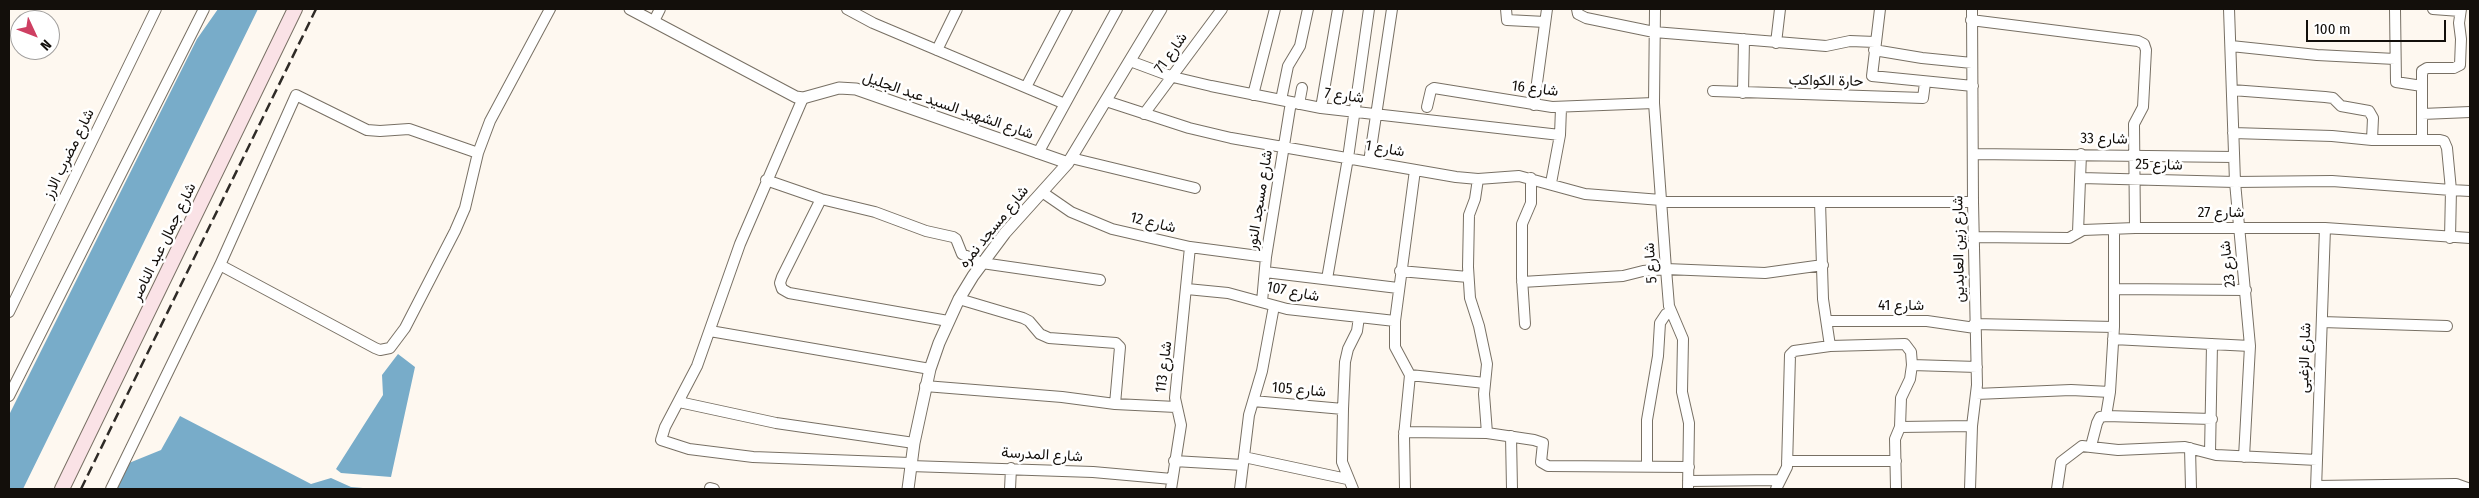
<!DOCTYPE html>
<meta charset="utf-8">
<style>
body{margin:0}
#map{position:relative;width:2479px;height:498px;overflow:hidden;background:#fef8f0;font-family:"Fira Sans Condensed",sans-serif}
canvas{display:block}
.frame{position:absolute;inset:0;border:10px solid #130f0b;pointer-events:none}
.north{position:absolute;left:10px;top:10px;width:50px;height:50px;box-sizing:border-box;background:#fff;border:1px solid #a19f9d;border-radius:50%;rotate:133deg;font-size:14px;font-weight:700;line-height:20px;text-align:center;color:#130f0b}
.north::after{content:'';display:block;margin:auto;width:18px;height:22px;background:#ce3f62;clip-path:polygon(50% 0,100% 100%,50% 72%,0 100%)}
.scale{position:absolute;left:2306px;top:20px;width:140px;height:22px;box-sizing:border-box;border:2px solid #130f0b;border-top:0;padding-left:6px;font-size:15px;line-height:18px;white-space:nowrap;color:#130f0b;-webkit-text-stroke:4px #fff;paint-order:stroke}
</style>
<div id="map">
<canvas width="2479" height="498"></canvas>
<div class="frame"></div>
<div class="north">N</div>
<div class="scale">100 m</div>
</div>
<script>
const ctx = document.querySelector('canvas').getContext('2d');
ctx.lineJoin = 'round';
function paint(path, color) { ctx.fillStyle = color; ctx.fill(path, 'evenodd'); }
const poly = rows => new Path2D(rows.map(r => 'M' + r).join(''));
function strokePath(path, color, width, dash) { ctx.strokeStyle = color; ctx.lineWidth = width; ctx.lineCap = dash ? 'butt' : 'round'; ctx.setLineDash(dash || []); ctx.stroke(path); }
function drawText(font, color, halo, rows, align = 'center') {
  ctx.font = font + ' "Fira Sans Condensed",Vazirmatn,sans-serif'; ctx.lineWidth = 5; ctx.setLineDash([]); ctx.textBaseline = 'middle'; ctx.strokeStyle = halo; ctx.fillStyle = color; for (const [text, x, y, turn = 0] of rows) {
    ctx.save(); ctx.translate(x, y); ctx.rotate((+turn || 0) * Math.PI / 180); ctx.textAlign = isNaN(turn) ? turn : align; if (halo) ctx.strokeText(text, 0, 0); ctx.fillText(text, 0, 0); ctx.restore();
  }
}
paint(poly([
 [218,9,258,9,23,489,9,489,9,415,197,39],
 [398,354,415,367,391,477,341,473,336,469,383,395,382,375],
 [180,416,311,484,331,478,351,487,375,489,116,489,129,463,161,450]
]), '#78acc9');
const minor = poly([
 [847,9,873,23,1065,104],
 [1506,9,1507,20,1545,22],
 [1577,9,1578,14,1586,18,1654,32,1826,46,1850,41,1875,42],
 [1655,9,1654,103,1666,269,1669,306,1683,339,1682,392,1689,423,1688,489],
 [1880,9,1872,76,1973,86],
 [2229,9,2235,182,2250,346,2244,457],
 [2395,9,2396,82,2422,86],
 [2433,9,2460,11],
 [1971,20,2138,41,2144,44,2146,50,2143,107,2134,124,2135,228],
 [654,21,660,9],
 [1776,43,1780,9],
 [2231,46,2317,55,2395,59],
 [937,50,957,9],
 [1874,50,1922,58,1972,63],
 [1130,61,1173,77,1211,86,1321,108,1560,135],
 [1026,87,1067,9],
 [2232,90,2325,97,2333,98,2341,106,2369,111,2373,118,2372,140],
 [1713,91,1923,98,1925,83],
 [1743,93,1744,39],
 [1253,95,1275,9],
 [803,98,740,244,697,366,665,427,661,440,689,449,753,457,910,463],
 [1281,100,1288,66,1300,46,1308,9],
 [1106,101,1189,128,1231,138,1456,177,1478,179,1519,176,1585,194,1661,200],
 [1299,104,1302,88],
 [1534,105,1547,9],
 [1427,107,1431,90,1434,88,1552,107,1654,103],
 [1321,108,1338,9],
 [1144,114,1222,9],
 [2422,114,2470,112],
 [2233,133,2332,136,2372,140,2440,140,2444,141,2447,148,2451,190,2470,191],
 [2422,139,2422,71,2427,68,2454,68,2460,65,2461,39,2459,23,2461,9],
 [1038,153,1117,9],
 [1973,154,2234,157],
 [1071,158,1195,188],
 [1369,162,1392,9],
 [2081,178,2235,182,2332,181,2451,190,2450,238],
 [1478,179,1475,199,1469,215,1468,267,1470,298,1479,326,1487,364,1484,394,1487,433],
 [766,180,821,199,875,212,926,231,953,237,956,239,962,254,982,263,1100,280],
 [1551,183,1560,135,1561,108],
 [1042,192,1071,212,1112,229,1190,247,1266,257],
 [821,199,782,277,780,283,782,289,789,293,948,321],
 [1661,202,1820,202,1823,299,1830,346,1794,351,1790,355,1787,467,1776,489],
 [1820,202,1973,202],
 [2078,232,2081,154],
 [1974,237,2069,238,2083,230,2135,228,2325,228,2470,238],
 [220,265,375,348,380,350,390,348,405,328,455,231,465,208,478,153,490,121,550,9],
 [1400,271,1468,277],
 [1265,272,1398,288],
 [1327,279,1348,158,1369,9],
 [1522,282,1623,276,1643,271,1666,269,1765,273,1823,265],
 [1187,289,1228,293,1287,309,1395,321],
 [2114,289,2246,290],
 [959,299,1023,318,1029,321,1040,334,1049,338,1116,343,1120,347,1115,404],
 [1262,302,1266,257,1291,102],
 [9,312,156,9],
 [1828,321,1927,321,1975,328],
 [2322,322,2447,326],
 [1525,324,1522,278,1522,224,1531,203,1531,178],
 [1974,324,2114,327],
 [710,331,930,369],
 [2113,339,2250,346],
 [1830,346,1905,344,1911,352,1912,365,1977,367],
 [1410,375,1485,383],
 [925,386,1062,397,1115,404,1176,407],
 [2110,392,2114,327,2114,229],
 [1976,394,2071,390,2110,392,2106,416,2100,417,2097,423,2091,446],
 [9,396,204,9],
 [1253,401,1343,409],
 [679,402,776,423,914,443],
 [2106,416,2212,419],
 [1900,427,1972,426],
 [1404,432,1487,433,1534,440,1543,443,1541,462,1548,466,1689,467],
 [1511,436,1512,489],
 [2190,448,2191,489],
 [2210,453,2212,344],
 [1244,457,1347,479],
 [1174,461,1243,465],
 [1787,461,1896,461],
 [910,466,1093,472,1172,479],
 [1647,467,1647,420,1658,356,1660,323,1666,314,1671,313],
 [1688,481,1779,480],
 [2316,486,2456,484,2470,489],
 [710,488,714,489],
 [111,489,220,265,296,95,367,130,380,131,409,129,478,153],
 [1010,489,1011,468],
 [1171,489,1181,425,1175,398,1190,247],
 [1240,489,1249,415,1262,371,1274,306],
 [1353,489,1342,462,1343,409,1345,362,1348,349,1357,331,1359,317],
 [1405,489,1404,436,1410,375,1395,347,1395,321,1415,170],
 [1896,489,1895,439,1900,427,1901,398,1910,379,1912,365],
 [1970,489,1972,426,1977,385,1973,202,1972,9],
 [2057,489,2061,462,2082,446,2118,450,2185,447,2216,455,2317,460],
 [2316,489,2325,228]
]);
const tertiary = poly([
 [630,9,796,97,803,98,839,88,856,89,1068,163],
 [908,489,914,443,930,369,939,343,959,299,973,276,1005,233,1068,163,1161,9]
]);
const secondary = poly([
 [62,489,295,9]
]);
strokePath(minor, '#787064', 12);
strokePath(tertiary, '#787064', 13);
strokePath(secondary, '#787064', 16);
strokePath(minor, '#fff', 10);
strokePath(tertiary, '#fff', 11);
strokePath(secondary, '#fae2e6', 14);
strokePath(poly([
 [81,489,316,9]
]), '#2f2b27', 2.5, [10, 5]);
drawText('15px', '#130f0b', '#fff', [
 ["شارع 71",1171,53,-55],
 ["حارة الكواكب",1826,81,1],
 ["شارع 16",1535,89,7],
 ["شارع 7",1344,96,8],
 ["شارع الشهيد السيد عبد الجليل",948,106,19],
 ["شارع 33",2104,139,1],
 ["شارع 1",1385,149,10],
 ["شارع مضرب الارز",69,154,-64],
 ["شارع 25",2159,165,1],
 ["شارع مسجد النور",1260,200,-81],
 ["شارع 27",2221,213],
 ["شارع 12",1153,223,14],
 ["شارع مسجد نمره",994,227,-51],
 ["شارع جمال عبد الناصر",164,242,-64],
 ["شارع زين العابدين",1959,249,-91],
 ["شارع 5",1651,263,-94],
 ["شارع 23",2228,264,-97],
 ["شارع 107",1293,292,11],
 ["شارع 41",1901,306],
 ["شارع الزغبى",2305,358,-88],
 ["شارع 113",1164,367,-83],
 ["شارع 105",1299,390,5],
 ["شارع المدرسة",1042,455,3]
]);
</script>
